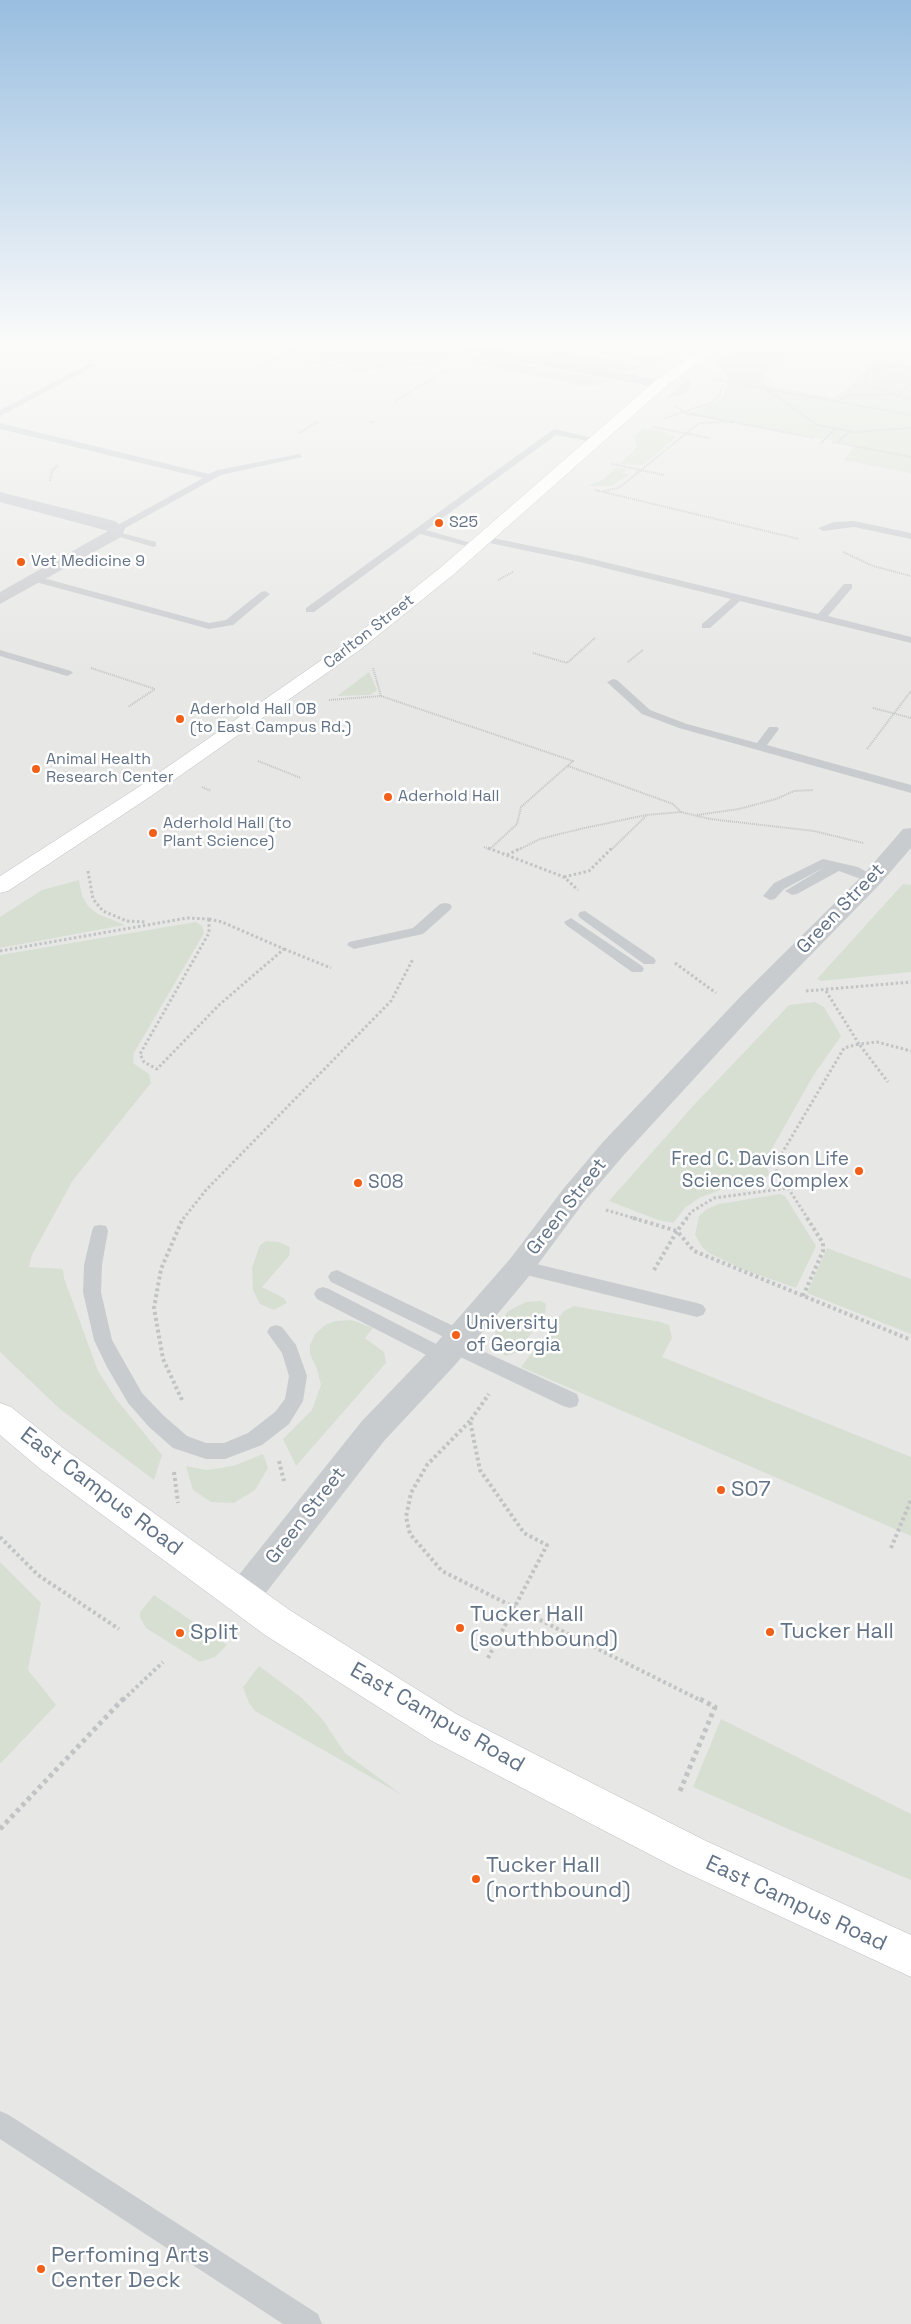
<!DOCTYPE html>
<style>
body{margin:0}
canvas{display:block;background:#f6f7f3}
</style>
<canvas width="911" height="2324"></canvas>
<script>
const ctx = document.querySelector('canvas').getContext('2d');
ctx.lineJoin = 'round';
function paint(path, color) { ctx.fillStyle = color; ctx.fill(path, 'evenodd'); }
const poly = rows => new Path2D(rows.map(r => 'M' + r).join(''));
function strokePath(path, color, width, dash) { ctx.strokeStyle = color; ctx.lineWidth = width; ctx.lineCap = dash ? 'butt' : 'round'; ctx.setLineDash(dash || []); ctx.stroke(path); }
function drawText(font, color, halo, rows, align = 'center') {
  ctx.font = font + ' "Space Grotesk",sans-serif'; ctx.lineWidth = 5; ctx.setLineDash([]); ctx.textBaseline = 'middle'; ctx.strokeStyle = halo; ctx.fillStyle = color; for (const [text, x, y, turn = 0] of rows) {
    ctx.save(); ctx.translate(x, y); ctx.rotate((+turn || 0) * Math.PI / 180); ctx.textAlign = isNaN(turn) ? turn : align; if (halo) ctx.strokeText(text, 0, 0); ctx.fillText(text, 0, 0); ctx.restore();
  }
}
paint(poly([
 [0,346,911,346,911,2324,0,2324]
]), '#e7e8e6');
paint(poly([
 [245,346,423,346,459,354,449,360,361,368],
 [509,346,541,346,644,367,619,372,515,353,518,351,507,349,510,347],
 [560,346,603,346,655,356,661,358,662,361,652,363],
 [742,346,806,346,797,349,762,376,767,377,763,380,766,381,763,385,833,398,847,389,876,360,911,365,911,473,844,460,856,445,732,422,686,415,715,403,724,395,728,378,722,368,714,362],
 [475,355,608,380,597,385,583,386,471,363,471,358],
 [687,378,692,383,686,394,666,399],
 [644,428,670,433,668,435,676,437,643,465,620,464,634,450,637,446,634,437],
 [616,468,626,469,623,473,630,474,612,486,588,486,604,479],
 [369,672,377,690,370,695,337,696],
 [79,880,82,896,88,906,98,914,125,925,0,948,0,917,42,890],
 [903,884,911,885,911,972,821,981,817,979],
 [196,922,202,926,204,933,134,1053,133,1063,149,1074,151,1083,73,1180,32,1255,29,1267,63,1269,64,1278,98,1371,116,1399,162,1455,154,1480,60,1409,0,1352,0,955],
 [815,1002,824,1007,841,1036,813,1076,765,1161,769,1174,764,1181,720,1190,699,1198,685,1208,673,1223,658,1220,609,1201,693,1106,789,1005],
 [780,1194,785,1196,816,1246,796,1288,742,1269,709,1253,702,1247,695,1235,699,1216,707,1209,719,1204],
 [266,1241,279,1242,290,1247,289,1256,262,1287,284,1298,287,1303,274,1310,260,1304,253,1290,252,1268,260,1245],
 [827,1248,911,1279,911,1334,807,1293],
 [541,1301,546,1304,545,1315,516,1353,505,1356,497,1347,494,1338,496,1329,508,1311,526,1302],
 [574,1306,661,1322,669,1325,672,1338,662,1357,911,1457,911,1536,521,1367,564,1311],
 [352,1320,373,1328,365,1338,384,1352,386,1363,296,1466,283,1439,312,1410,321,1385,317,1369,310,1354,310,1345,315,1334,325,1325,335,1321],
 [263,1454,268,1468,255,1490,234,1503,211,1502,193,1490,186,1466,207,1470,221,1468,236,1465],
 [0,1562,41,1603,28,1670,56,1705,0,1764],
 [154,1595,227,1645,215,1657,200,1662,146,1628,140,1617,140,1612],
 [259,1666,302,1698,323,1720,345,1753,402,1795,255,1711,249,1703,243,1687],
 [721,1719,911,1814,911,1880,786,1828,693,1787]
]), '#d7dfd3');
const secondary = poly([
 [705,346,720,346,665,387,453,575,361,649,151,796,8,891,0,893,0,876,137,788,349,641,441,567,655,381,705,346],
 [0,1403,11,1407,63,1448,291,1611,458,1715,704,1840,911,1935,911,1977,676,1868,432,1741,265,1635,39,1468,0,1435,0,1403]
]);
strokePath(secondary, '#babec3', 1);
strokePath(poly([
 [232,346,355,370,439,362],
 [638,346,644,353],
 [911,367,899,365,874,369,868,373,865,380,873,387,898,396,911,383],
 [252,370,299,346],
 [712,379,911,415],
 [770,382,763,387,817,425,854,432,911,428],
 [897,396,911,399],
 [395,401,447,370],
 [836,401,851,395,891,395],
 [675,406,686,413,726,421],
 [665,418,711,403,720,395,723,385,719,373],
 [369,422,375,422],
 [732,422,814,438],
 [653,427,709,438],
 [299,433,317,422],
 [833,442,911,457],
 [838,442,850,431],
 [820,444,835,429],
 [612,464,664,475],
 [50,481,52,471,58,465],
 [595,490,799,539],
 [604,491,618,488,625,483,699,423,733,422],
 [843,552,873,566,911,576],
 [498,580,513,572],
 [533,653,567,663,595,638],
 [628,662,643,650],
 [91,668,155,689,128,707],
 [381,696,573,761,521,807,517,824,490,849],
 [329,700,381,696,373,668],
 [873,708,911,718],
 [867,749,911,691],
 [258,761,301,778],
 [202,787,211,791],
 [681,812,710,819,814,831,863,843],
 [697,815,739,809,776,799,794,791,813,790],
 [484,847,491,850],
 [518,850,540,839,580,829,646,815,681,812,673,804,568,766],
 [611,850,646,816]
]), '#c2c3c5', 2, [1, 1]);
strokePath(poly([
 [488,848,564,877,578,890],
 [507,855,521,848],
 [88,871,93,899,103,911,127,921,146,922],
 [564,877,589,871,612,848],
 [209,919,222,922,284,949,219,1005,157,1069,144,1062,140,1054,209,933,209,919],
 [284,949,331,968],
 [0,951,187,918,209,919],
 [675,963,716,993],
 [806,991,911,982],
 [826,991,859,1044,877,1042,911,1051],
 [788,1188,808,1219],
 [606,1210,637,1219],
 [183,1219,206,1190,391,1001,413,959],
 [686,1219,691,1212,714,1198,788,1188,777,1173,775,1165,844,1048,859,1044,888,1082]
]), '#c2c3c5', 3, [2.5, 2.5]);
strokePath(poly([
 [633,1218,677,1231,687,1218],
 [654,1270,677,1231,694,1251,911,1340],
 [803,1296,823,1251,823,1243,807,1218],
 [182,1400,163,1359,154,1308,161,1269,183,1218],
 [470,1421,427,1465,411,1493,406,1517,410,1534,442,1571,700,1700],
 [279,1461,284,1481],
 [174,1472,178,1503],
 [0,1537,38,1575,119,1629],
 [891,1548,911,1500],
 [488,1658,547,1545,524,1533,480,1470,470,1421,489,1394],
 [123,1700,163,1662]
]), '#c2c3c5', 4, [3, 3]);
strokePath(poly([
 [680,1791,715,1707,698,1698],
 [0,1829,124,1698]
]), '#c2c3c5', 5, [4, 4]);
paint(poly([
 [90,363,97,365,0,416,0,410,90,363],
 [0,423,209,474,218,470,299,454,303,457,221,475,118,532,156,542,156,546,153,547,110,534,114,531,112,529,114,527,203,478,0,429,0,423],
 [554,429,602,440,598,443,556,435,426,530,478,545,478,549,420,534,314,612,306,612,306,608,554,429],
 [854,521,911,533,911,539,854,527,823,531,818,528,834,522,854,521],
 [483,536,580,556,818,614,844,584,852,584,852,588,828,616,911,637,911,643,740,601,710,628,702,628,702,624,731,599,580,562,480,541,478,539,483,536],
 [36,576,209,623,226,620,261,592,265,591,270,594,233,625,209,629,32,581,32,577,36,576],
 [0,650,71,671,73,673,67,676,0,656,0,650],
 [613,679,617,680,650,710,687,724,757,743,769,727,777,727,779,729,767,745,911,785,911,793,679,728,642,714,609,684,607,682,613,679],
 [823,859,858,867,879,879,872,883,839,871,797,894,792,895,785,891,825,867,784,889,775,899,770,900,763,896,774,883,823,859],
 [445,903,450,904,452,907,450,910,423,934,354,949,347,945,349,942,413,928,440,904,445,903],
 [585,911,654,958,656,961,654,964,644,964,580,918,578,915,580,912,585,911],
 [571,918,642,966,644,969,642,972,632,972,566,925,564,922,571,918],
 [100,1225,106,1226,108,1231,102,1265,101,1292,112,1340,142,1393,163,1415,187,1436,206,1443,224,1443,248,1433,275,1412,285,1399,289,1376,282,1353,267,1332,270,1327,276,1325,282,1327,296,1345,307,1376,303,1401,289,1424,262,1445,225,1459,206,1459,173,1448,149,1427,128,1403,107,1367,94,1340,83,1292,84,1265,92,1231,94,1226,100,1225],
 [520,1260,697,1303,703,1305,706,1310,703,1315,697,1317,514,1272,511,1267,514,1262,520,1260],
 [337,1270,466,1332,469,1337,465,1343,577,1394,579,1400,577,1406,570,1408,563,1406,452,1353,453,1356,450,1361,444,1363,438,1361,317,1299,314,1294,317,1289,323,1287,329,1289,444,1348,443,1345,448,1339,331,1282,328,1277,331,1272,337,1270],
 [0,2111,9,2115,318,2314,322,2324,283,2324,0,2139,0,2111]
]), '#c9cccf');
paint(poly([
 [451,346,479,346,660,380,667,384,660,388,457,350,451,346],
 [0,492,115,521,125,529,121,537,0,604,0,592,108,531,0,502,0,492],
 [911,828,911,848,880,884,760,1007,623,1156,584,1202,530,1275,455,1365,384,1441,254,1608,242,1613,230,1608,224,1597,230,1586,362,1421,433,1347,510,1259,564,1188,603,1142,742,995,864,874,903,829,911,828]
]), '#c9cccf');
paint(secondary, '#fff');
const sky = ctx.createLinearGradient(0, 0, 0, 672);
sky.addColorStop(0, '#99bee0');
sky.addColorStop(0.51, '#fbfbfa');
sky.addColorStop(1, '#fbfbfa00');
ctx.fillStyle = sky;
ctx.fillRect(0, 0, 911, 672);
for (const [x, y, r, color] of [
 [439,523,5,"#f15f18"],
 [21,562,5,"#f15f18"],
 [180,719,5,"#f15f18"],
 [36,769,5,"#f15f18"],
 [388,797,5,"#f15f18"],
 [153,833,5,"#f15f18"],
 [859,1171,5,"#f15f18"],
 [358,1183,5,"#f15f18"],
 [456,1335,5,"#f15f18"],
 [721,1490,5,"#f15f18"],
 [460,1628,5,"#f15f18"],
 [770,1632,5,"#f15f18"],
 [180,1633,5,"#f15f18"],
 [476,1879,5,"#f15f18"],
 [41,2269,5,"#f15f18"]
]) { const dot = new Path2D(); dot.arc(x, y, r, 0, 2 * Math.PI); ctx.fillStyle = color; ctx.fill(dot); strokePath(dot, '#fff', 2); }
drawText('16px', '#637386', '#fff', [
 ["S25",449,523],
 ["Vet Medicine 9",31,562],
 ["Aderhold Hall OB",190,710],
 ["(to East Campus Rd.)",190,728],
 ["Animal Health",46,760],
 ["Research Center",46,778],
 ["Aderhold Hall",398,797],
 ["Aderhold Hall (to",163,824],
 ["Plant Science)",163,842]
], 'left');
drawText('16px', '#637386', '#fff', [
 ["Carlton Street",369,632,-38]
]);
drawText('19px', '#637386', '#fff', [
 ["Green Street",841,909,-46],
 ["Green Street",567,1207,-52],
 ["Green Street",306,1516,-52]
]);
drawText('19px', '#637386', '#fff', [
 ["Fred C. Davison Life",849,1160,"right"],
 ["Sciences Complex",849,1182,"right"],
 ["S08",368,1183],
 ["University",466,1324],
 ["of Georgia",466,1346]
], 'left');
drawText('22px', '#637386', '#fff', [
 ["S07",731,1490],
 ["Tucker Hall",470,1615],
 ["(southbound)",470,1640],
 ["Tucker Hall",780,1632],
 ["Split",190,1633],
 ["Tucker Hall",486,1866],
 ["(northbound)",486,1891],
 ["Perfoming Arts",51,2256],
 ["Center Deck",51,2281]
], 'left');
drawText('22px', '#637386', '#fff', [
 ["East Campus Road",101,1492,37],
 ["East Campus Road",437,1718,30],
 ["East Campus Road",796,1904,25]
]);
</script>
